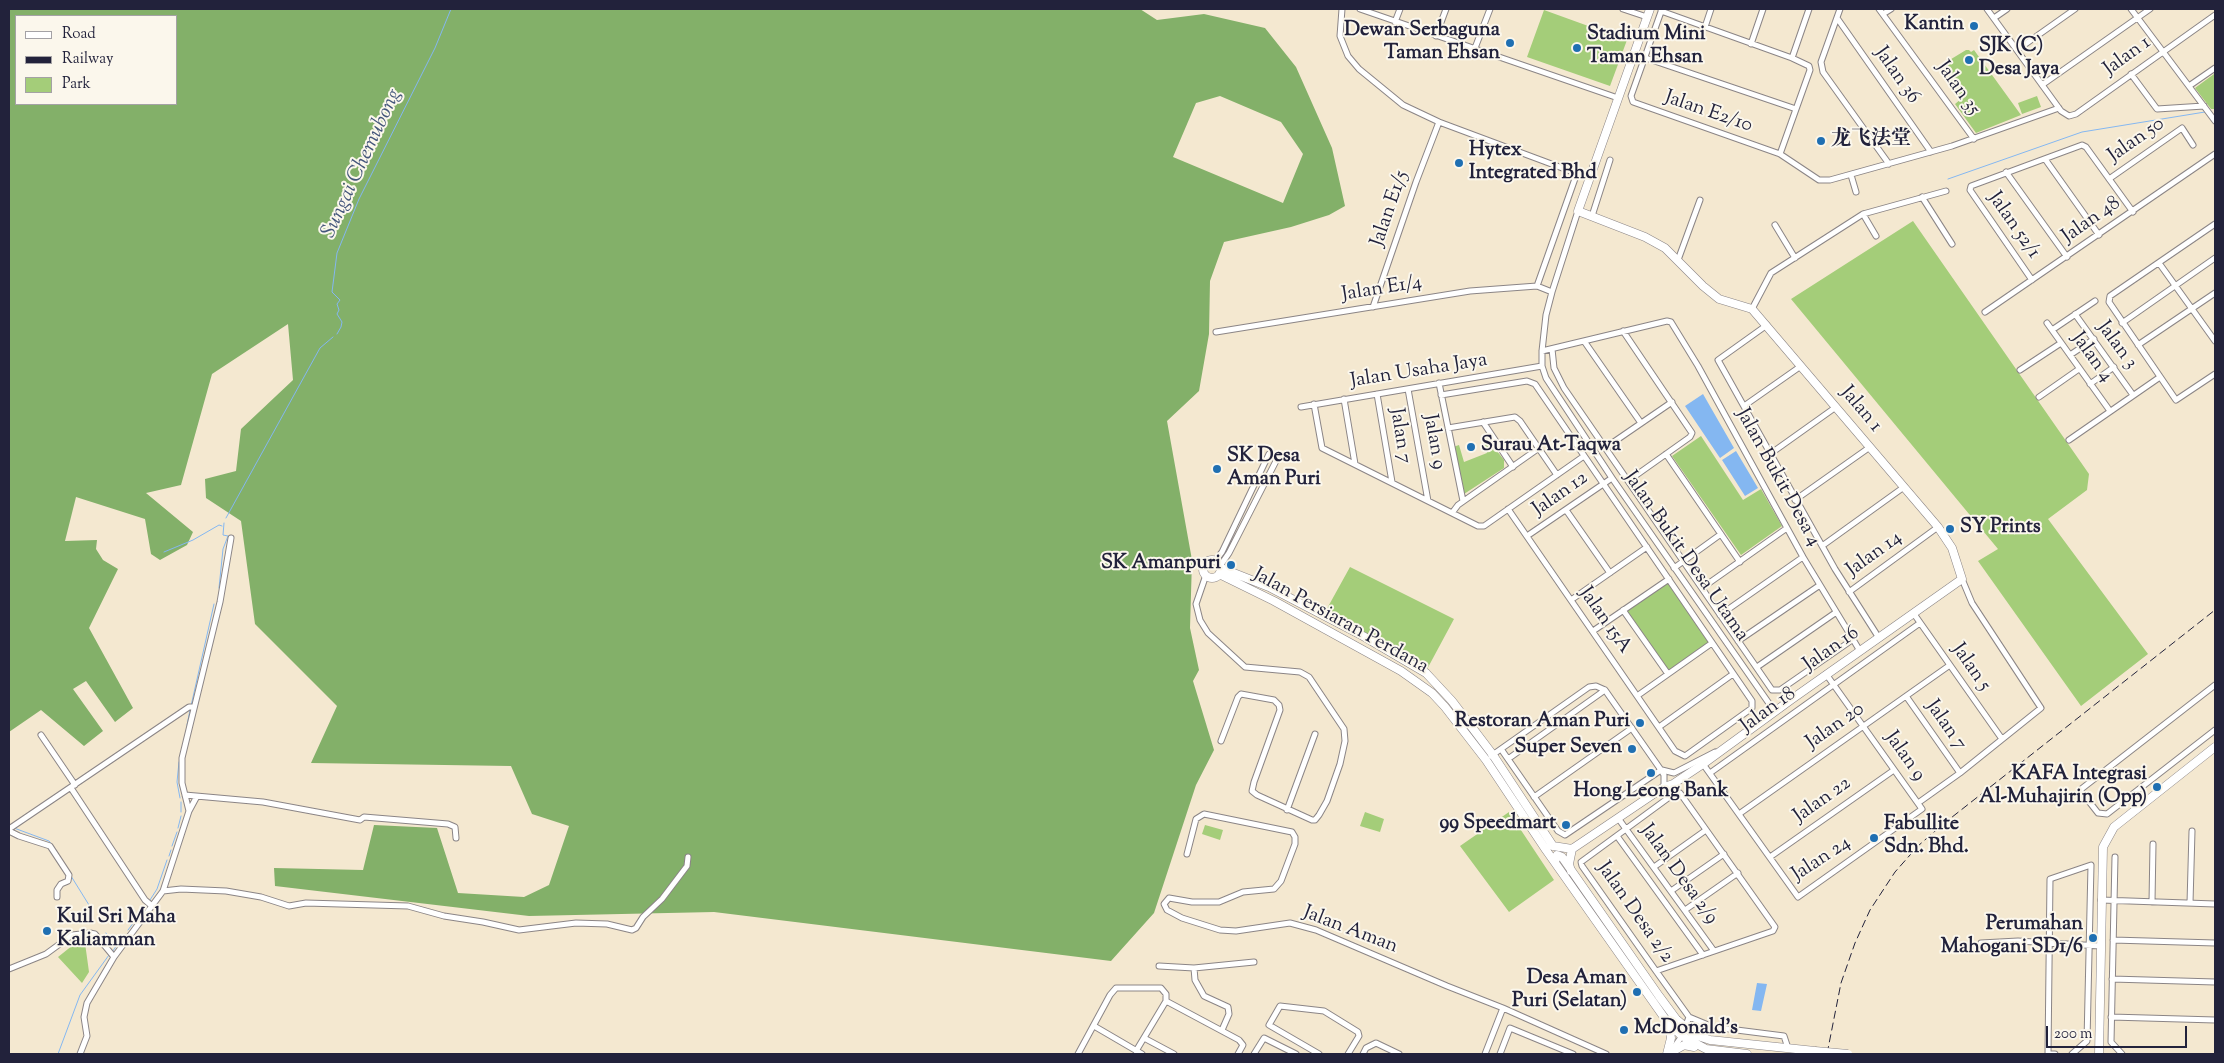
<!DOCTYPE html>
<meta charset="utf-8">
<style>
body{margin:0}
#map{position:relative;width:2224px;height:1063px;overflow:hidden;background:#f4e8d0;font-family:"Sorts Mill Goudy",serif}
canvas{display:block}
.frame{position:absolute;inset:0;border:10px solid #22223b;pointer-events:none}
.legend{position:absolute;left:15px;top:15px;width:162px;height:90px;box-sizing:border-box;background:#fbf7ec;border:1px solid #a4a2a5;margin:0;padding:6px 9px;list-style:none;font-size:15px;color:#22223b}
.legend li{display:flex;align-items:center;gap:10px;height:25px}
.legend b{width:25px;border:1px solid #a4a2a5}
.scale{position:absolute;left:2046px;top:1026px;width:141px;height:22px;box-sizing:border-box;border:2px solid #22223b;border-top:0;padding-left:6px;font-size:15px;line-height:18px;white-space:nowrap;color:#22223b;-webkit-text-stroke:4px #fbf7ec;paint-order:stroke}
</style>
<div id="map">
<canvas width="2224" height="1063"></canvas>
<div class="frame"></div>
<ul class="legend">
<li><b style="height:6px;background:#fff"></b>Road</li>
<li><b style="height:6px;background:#22223b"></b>Railway</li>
<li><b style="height:14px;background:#a4cd79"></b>Park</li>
</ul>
<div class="scale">200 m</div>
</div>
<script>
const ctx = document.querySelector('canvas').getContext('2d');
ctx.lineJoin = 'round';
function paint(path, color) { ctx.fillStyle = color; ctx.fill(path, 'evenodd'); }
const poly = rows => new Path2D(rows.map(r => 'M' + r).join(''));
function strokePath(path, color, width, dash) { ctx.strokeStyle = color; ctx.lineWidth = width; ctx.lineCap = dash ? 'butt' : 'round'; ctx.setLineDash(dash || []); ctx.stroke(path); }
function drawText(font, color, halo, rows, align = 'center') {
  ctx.font = font + ' "Sorts Mill Goudy","Noto Serif SC",serif'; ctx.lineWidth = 4; ctx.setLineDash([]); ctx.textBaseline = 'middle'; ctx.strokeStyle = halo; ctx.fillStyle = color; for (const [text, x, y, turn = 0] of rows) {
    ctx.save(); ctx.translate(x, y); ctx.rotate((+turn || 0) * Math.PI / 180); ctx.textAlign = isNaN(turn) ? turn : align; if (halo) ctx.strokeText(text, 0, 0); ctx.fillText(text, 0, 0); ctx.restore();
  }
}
paint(poly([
 [1544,10,1627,40,1610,86,1527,57],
 [1966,50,1969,50,1971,52,1974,50,2021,115,1976,133,1955,104,1961,99,1945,77,1947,76,1945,73,1947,70,1943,64],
 [2214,74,2215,109,2211,109,2195,88],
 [2037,96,2041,107,2022,114,2018,103],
 [1913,221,2089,474,2087,490,2048,519,2148,654,2081,706,1978,561,1998,549,1791,299],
 [1701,436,1743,500,1761,489,1782,526,1741,555,1672,456],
 [1486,437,1504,460,1504,468,1464,494,1453,447,1459,445,1464,462,1487,453,1482,439],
 [1350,567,1454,619,1425,673,1324,614],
 [1669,579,1712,643,1668,674,1623,610],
 [1365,812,1384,819,1380,832,1360,826],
 [1509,812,1554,880,1509,912,1460,846],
 [1205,825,1223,830,1220,840,1202,834],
 [85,943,89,972,82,983,58,957,73,945]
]), '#a4cd79');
paint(poly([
 [9,9,1140,9,1157,20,1204,14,1265,28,1296,67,1332,148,1345,206,1329,215,1291,227,1224,242,1210,281,1209,334,1199,391,1167,421,1192,560,1190,628,1199,670,1193,681,1214,750,1196,785,1154,913,1111,961,714,912,529,916,275,886,274,868,363,870,374,825,437,828,458,893,524,897,549,885,569,826,532,814,511,766,311,763,337,706,255,624,241,521,206,498,205,479,236,471,241,429,293,380,288,324,212,374,181,485,146,493,193,532,187,545,160,560,151,554,145,519,76,497,65,541,97,540,96,549,103,560,118,569,89,628,133,708,115,722,86,681,73,689,103,731,84,746,41,710,9,732],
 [16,16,176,16,176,104,16,104],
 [1220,96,1281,122,1303,154,1283,203,1173,157,1196,103]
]), '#83b069');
paint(poly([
 [1703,394,1734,448,1720,458,1685,406],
 [1736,451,1758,488,1745,496,1722,460],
 [1757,983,1767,984,1761,1011,1752,1010]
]), '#84b7f1');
strokePath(poly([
 [1948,179,2082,132,2205,112],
 [337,334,341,327,342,322,337,314,339,310,337,304,340,300,332,292,337,253,359,199,435,48,451,9],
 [226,518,320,348,333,337],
 [164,552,193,540,219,525,222,526],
 [219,588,223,549,228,536,223,535,224,523],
 [191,706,214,604],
 [187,725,190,710],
 [179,762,177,782,180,798],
 [181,802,181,812],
 [14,828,49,841,52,845],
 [178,828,181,816],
 [172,846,177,832],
 [169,856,171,850],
 [71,876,89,905],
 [150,900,157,889,167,860],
 [128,930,146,906],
 [106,933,114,947],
 [112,952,125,935],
 [58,1054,80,995,109,955]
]), '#84b7f1', 1);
const street = poly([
 [1342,9,1340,36,1348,56,1359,69,1403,105,1439,122,1589,178],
 [1360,9,1618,98],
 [1623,9,1647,17],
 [1662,9,1631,96,1633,102,1780,154,1819,180,1830,180,1952,146,2059,108],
 [1840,9,1821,62,1823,72,1889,164],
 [1879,9,1974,139],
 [1987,9,2061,111,2069,116,2076,114,2215,15],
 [2131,9,2215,121],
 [1661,11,1792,58,1809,66,1810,70,1780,154],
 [1883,14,1891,9],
 [1837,18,1931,152],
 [1994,18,2007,9],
 [1395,22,1400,9],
 [1705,27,1711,9],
 [1436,36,1446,9],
 [1751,44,1763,9],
 [1475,48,1490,9],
 [2017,50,2075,9],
 [1634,54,1796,109],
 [1792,58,1809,9],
 [2131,74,2157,109,2204,106],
 [2042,85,2150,9],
 [2189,86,2215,68],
 [2045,159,2099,235],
 [2006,172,2067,257],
 [1851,175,1856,192],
 [2109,179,2182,128,2193,145],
 [1922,197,1952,244],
 [1578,211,1552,292,1546,315,1542,351,1542,366,1546,378,1612,478,1775,712],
 [1863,214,1876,236],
 [1592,216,1610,160],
 [2215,224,2110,296,2109,302,2176,400,2215,374],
 [1775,225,1795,258],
 [1678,260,1700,200],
 [2159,263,2215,341],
 [2032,280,1970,190,1971,186,2082,145,2086,147,2133,212],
 [1537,286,1577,173],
 [1373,307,1416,182,1439,122],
 [1752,309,1771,273,1863,214,1946,191],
 [1985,312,2215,154],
 [2075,314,2133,395],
 [2047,323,2110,411],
 [2122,323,2215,258],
 [1767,325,1718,360,1835,569,1879,638],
 [2052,330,2095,301],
 [1623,331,1692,433,1690,437,1628,481],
 [1216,332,1470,291,1537,286,1552,292],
 [1584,341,1641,423],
 [2138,345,2215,293],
 [1552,349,1554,368,1564,388,1772,690,1780,690,1852,640],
 [1542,351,1667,321,1671,322,1698,366,1803,557,1860,651],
 [2070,355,2094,339],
 [2020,370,2061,343],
 [1439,383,1463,501],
 [2090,384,2114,367],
 [1408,389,1428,501],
 [1377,394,1392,482],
 [1441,395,1527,381,1535,384,1752,701,1752,708,1685,756,1675,751,1508,509],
 [2039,397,2079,369],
 [1344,399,1355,464],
 [1314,404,1322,448,1478,526,1484,526,1584,456],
 [1744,406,1801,366],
 [1301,407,1542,366],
 [1483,422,1513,467],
 [1448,428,1515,417,1520,421,1557,475],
 [2069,440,2160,377],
 [1605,448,1672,402],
 [1666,454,1740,562],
 [1770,454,1836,407],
 [1795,500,1870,447],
 [1566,510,1610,573],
 [1452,513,1458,505,1539,448],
 [1527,536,1612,478],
 [1822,546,1904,487],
 [1215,561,1222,552,1269,454,1274,454,1276,461,1229,553,1220,566],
 [1674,568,1721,534],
 [1206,575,1196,604,1200,620,1208,633,1245,667,1300,672,1309,677,1344,729,1345,741,1340,764,1327,801,1319,815,1315,820,1312,820,1257,795,1252,791,1254,782,1280,710,1279,705,1274,700,1241,694,1238,697,1221,741],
 [1702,588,1787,528],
 [1849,592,1938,527],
 [1571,600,1647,547],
 [1623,610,1668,674],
 [1914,614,2002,739],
 [1720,615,1803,557],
 [1593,631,1669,579],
 [1738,641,1820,585],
 [1757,667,1835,613],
 [2215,685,2080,790,2098,813,2107,814,2215,730],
 [1637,696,1712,643],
 [1906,696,1960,773],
 [1659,727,1733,674],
 [41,735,75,785],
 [1501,749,1558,831,1565,835,1661,770],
 [1491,756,1589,687,1596,686,1605,690,1661,770,1664,775,1664,787],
 [1508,759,1605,690],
 [1703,764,1798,897,1922,809,1826,674],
 [1662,770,1674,773,1715,752],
 [1710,773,1920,623],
 [71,788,145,900,152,906],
 [185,795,263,802,360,820,364,817,448,824,455,827,456,838],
 [1534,797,1632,728],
 [1918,803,1960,773,2041,708,1972,603,1962,579],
 [1287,810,1315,734],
 [189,811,196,798],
 [1739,814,1950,665],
 [1618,818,1714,951],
 [9,829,189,707,194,707],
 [9,831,19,836,50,846,69,875,68,881,61,884,57,890,57,897],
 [1617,836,1703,955],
 [1187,854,1196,819,1204,814,1292,832,1295,837,1295,844,1281,881,1274,889,1243,892,1219,902,1192,902,1169,898,1164,904,1167,910,1182,918,1220,930,1236,931,1290,923,1316,930,1447,986,1503,1008,1606,1054],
 [1770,857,1894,770],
 [2115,857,2111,1042,2122,1054],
 [1654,867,1706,830],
 [163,891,181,889,226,891,261,897,289,906,306,903,408,906,444,916,483,922,519,930,576,923,607,924,632,930,636,928,643,917,662,899,687,866,688,857],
 [1671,891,1724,854],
 [2101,900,2215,904],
 [2152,902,2153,844],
 [2190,903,2192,831],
 [1685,910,1738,873],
 [2113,940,2215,943],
 [1981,943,2018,941,2100,946],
 [1159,966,1194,968,1254,962],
 [1194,968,1195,980,1204,996,1228,1007,1229,1014,1222,1030],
 [9,969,46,954,72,935,90,933,95,934,114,957],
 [1656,971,1773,931,1775,927,1680,793,1675,793,1581,862,1582,866,1656,971,1689,1017],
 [2112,979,2215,982],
 [1166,1001,1239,1040,1243,1045,1238,1054],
 [1689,1017,1713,1027,1784,1036,1788,1048],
 [2111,1017,2215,1020],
 [1094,1026,1142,1054],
 [1144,1038,1174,1054],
 [1672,1050,1682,1036,1689,1017],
 [1136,1051,1166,1001],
 [80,1054,87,1036,84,1017,87,1003,114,957,163,891,189,811,182,783,182,758,220,602,231,538],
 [1078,1054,1110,995,1116,988,1161,988,1166,994,1166,1001],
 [1254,1054,1264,1038,1296,1054],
 [1319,1054,1269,1025,1280,1006,1324,1011,1358,1032,1359,1036,1348,1054],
 [1363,1054,1366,1048,1376,1043,1399,1054],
 [1485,1054,1503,1008],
 [1500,1054,1510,1028,1573,1054],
 [2055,1054,2048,1054,2050,879,2091,865,2087,1041,2072,1054]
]);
const secondary = poly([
 '1203 569a9 9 0 1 1 18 0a9 9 0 1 1-18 0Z',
 [1221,568,1269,587,1363,636,1426,673,1452,701,1493,755,1553,846],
 [1219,574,1274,601,1401,671,1432,693,1445,707,1486,760,1546,850,1668,1023,1682,1036,1706,1049,1747,1054],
 [1553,846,1572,849],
 [1555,862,1557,855,1562,857,1659,996,1676,1019,1695,1035,1710,1040,1815,1051],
 [1571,871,1569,864,1572,849,1664,787,1673,784,1703,764,1792,699,1962,579,1952,548,1938,527,1752,309,1719,299,1703,286,1665,248,1645,237,1578,211,1650,9],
 [1667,1054,1671,1038,1669,1025],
 [1668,1054,1684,1045,1694,1047],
 [2099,1054,2103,847,2114,827,2215,747]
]);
strokePath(street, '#8b8586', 7);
strokePath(secondary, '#8b8586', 9);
strokePath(street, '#fff', 5);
strokePath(secondary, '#fff', 8);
strokePath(poly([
 [1827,1054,1841,983,1855,943,1870,910,1895,872,1918,846,1942,825,2215,610]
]), '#22223b', 1, [8, 4]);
const secondaryBridge = poly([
 [1815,1051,1848,1054]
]);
strokePath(secondaryBridge, '#8b8586', 9, []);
strokePath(secondaryBridge, '#fff', 8);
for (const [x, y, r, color] of [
 [1974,26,5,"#1f6fb2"],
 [1510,43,5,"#1f6fb2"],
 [1577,48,5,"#1f6fb2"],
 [1969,60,5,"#1f6fb2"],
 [1821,141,5,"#1f6fb2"],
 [1459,163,5,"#1f6fb2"],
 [1471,447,5,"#1f6fb2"],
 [1217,469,5,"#1f6fb2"],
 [1950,529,5,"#1f6fb2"],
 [1231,565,5,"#1f6fb2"],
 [1640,723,5,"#1f6fb2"],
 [1632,749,5,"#1f6fb2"],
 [1651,773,5,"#1f6fb2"],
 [2157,787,5,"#1f6fb2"],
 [1566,825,5,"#1f6fb2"],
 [1874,838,5,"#1f6fb2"],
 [47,931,5,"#1f6fb2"],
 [2093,938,5,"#1f6fb2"],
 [1637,992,5,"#1f6fb2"],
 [1624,1030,5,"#1f6fb2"]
]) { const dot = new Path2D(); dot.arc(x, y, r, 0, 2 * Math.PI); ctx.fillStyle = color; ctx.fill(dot); strokePath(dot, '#fbf7ec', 2); }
drawText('bold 20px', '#22223b', '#fbf7ec', [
 ["Kantin",1964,26,"right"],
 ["Dewan Serbaguna",1500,32,"right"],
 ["Taman Ehsan",1500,55,"right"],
 ["Stadium Mini",1587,36],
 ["Taman Ehsan",1587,59],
 ["SJK (C)",1979,48],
 ["Desa Jaya",1979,71],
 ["龙飞法堂",1831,141],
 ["Hytex",1469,152],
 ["Integrated Bhd",1469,175],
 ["Surau At-Taqwa",1481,447],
 ["SK Desa",1227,458],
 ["Aman Puri",1227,481],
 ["SY Prints",1960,529],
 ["SK Amanpuri",1221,565,"right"],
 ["Restoran Aman Puri",1630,723,"right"],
 ["Super Seven",1622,749,"right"],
 ["KAFA Integrasi",2147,776,"right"],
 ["Al-Muhajirin (Opp)",2147,799,"right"],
 ["Hong Leong Bank",1651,793,"center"],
 ["99 Speedmart",1556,825,"right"],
 ["Fabullite",1884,826],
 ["Sdn. Bhd.",1884,849],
 ["Kuil Sri Maha",57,919],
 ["Kaliamman",57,942],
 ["Perumahan",2083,926,"right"],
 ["Mahogani SD1/6",2083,949,"right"],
 ["Desa Aman",1627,980,"right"],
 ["Puri (Selatan)",1627,1003,"right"],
 ["McDonald's",1634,1030]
], 'left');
drawText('20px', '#22223b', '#fbf7ec', [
 ["Jalan 1",2128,57,-36],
 ["Jalan 36",1896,76,55],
 ["Jalan 35",1957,89,55],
 ["Jalan E2/10",1708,113,19],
 ["Jalan 50",2137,141,-35],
 ["Jalan E1/5",1391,209,-71],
 ["Jalan 48",2092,221,-35],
 ["Jalan 52/1",2013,226,55],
 ["Jalan E1/4",1382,290,-9],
 ["Jalan 3",2116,346,54],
 ["Jalan 4",2091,358,54],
 ["Jalan Usaha Jaya",1419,372,-9],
 ["Jalan 1",1860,410,50],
 ["Jalan 7",1399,436,81],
 ["Jalan 9",1433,442,80],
 ["Jalan Bukit Desa 4",1777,478,61],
 ["Jalan 12",1561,495,-35],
 ["Jalan 14",1875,555,-36],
 ["Jalan Bukit Desa Utama",1685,557,55],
 ["Jalan 15A",1604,621,55],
 ["Jalan Persiaran Perdana",1340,622,29],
 ["Jalan 16",1832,650,-35],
 ["Jalan 5",1970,668,55],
 ["Jalan 18",1769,711,-36],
 ["Jalan 7",1945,726,55],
 ["Jalan 20",1836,727,-35],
 ["Jalan 9",1904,757,55],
 ["Jalan 22",1823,801,-35],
 ["Jalan 24",1822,860,-33],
 ["Jalan Desa 2/9",1678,875,54],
 ["Jalan Desa 2/2",1634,913,55],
 ["Jalan Aman",1350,931,21]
]);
drawText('italic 21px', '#44567b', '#fbf7ec', [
 ["Sungai Chemubong",363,164,-65]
]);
</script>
